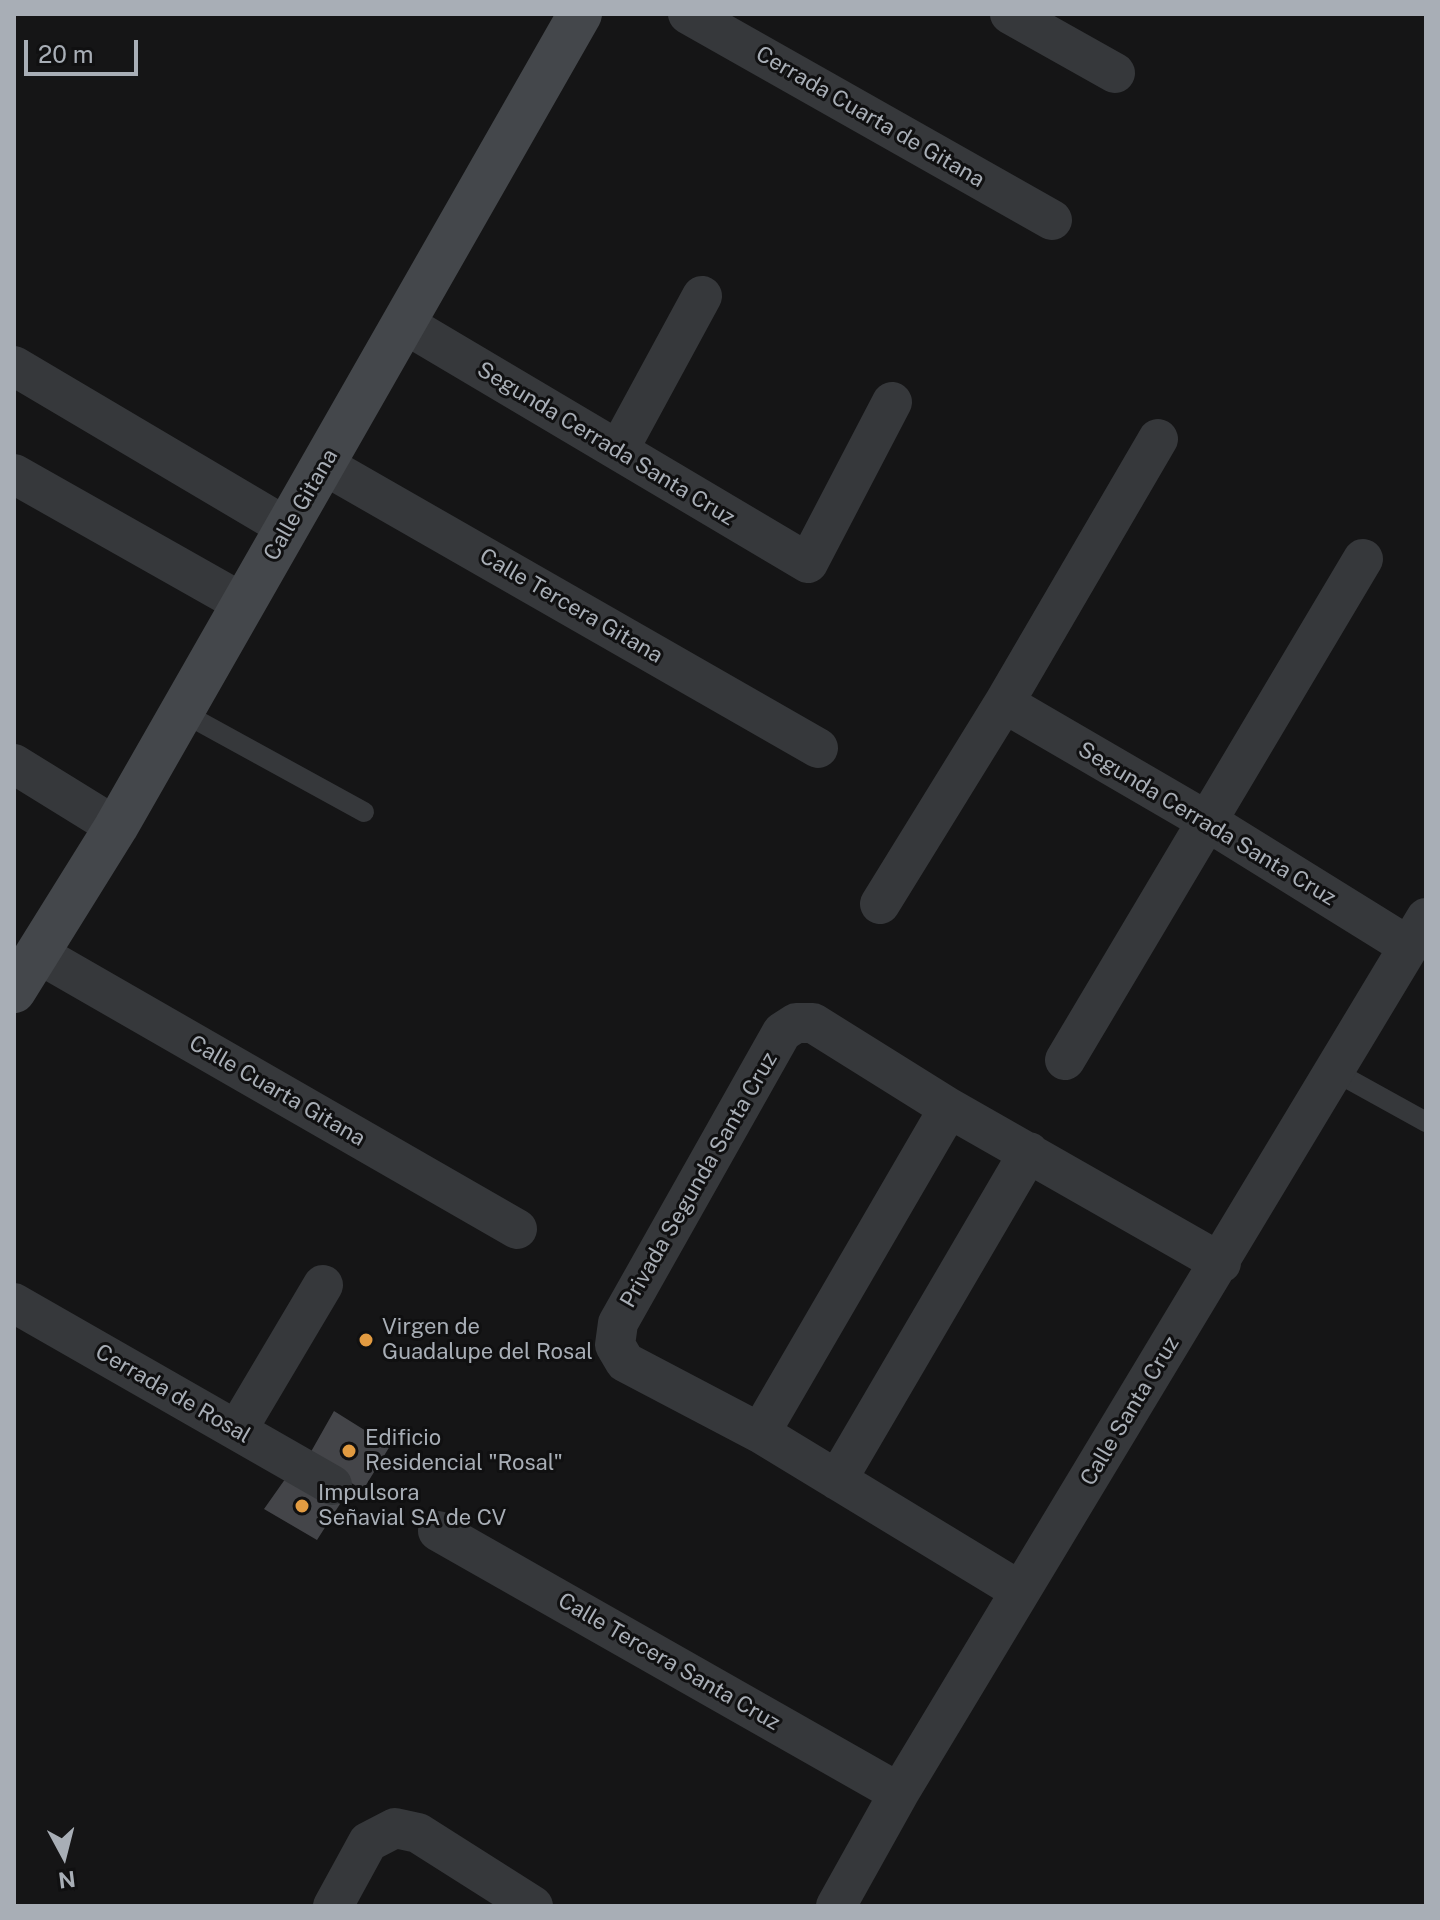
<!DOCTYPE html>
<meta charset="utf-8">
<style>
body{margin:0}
#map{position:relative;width:1440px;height:1920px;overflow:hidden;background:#151516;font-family:"Public Sans",sans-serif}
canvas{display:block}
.frame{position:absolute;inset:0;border:16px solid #a8aeb6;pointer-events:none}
.north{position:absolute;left:24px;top:1816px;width:80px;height:80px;-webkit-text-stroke:6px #101011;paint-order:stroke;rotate:173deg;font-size:22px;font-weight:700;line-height:32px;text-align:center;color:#a8aeb6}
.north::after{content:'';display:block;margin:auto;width:28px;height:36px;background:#a8aeb6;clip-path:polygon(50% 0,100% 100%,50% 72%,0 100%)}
.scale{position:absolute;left:24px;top:40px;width:114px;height:36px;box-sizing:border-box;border:4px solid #a8aeb6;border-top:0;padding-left:10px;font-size:24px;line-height:28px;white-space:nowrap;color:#a8aeb6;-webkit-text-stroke:6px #101011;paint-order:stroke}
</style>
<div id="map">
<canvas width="1440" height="1920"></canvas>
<div class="frame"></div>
<div class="north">N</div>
<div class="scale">20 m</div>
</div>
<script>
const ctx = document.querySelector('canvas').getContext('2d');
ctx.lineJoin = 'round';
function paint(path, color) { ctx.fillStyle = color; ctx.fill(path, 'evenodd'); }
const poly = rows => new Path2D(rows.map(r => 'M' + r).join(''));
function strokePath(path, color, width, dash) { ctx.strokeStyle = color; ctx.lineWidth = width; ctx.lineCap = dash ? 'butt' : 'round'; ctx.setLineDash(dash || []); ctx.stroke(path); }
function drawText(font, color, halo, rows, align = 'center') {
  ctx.font = font + ' "Public Sans",sans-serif'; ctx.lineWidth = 6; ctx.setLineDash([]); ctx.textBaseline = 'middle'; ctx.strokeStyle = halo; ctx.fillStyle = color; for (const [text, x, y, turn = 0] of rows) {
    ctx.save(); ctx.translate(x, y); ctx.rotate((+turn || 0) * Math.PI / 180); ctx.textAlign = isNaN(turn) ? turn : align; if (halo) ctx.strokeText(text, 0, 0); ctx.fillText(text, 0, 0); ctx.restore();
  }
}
paint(poly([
 [334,1411,390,1446,363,1490,308,1457],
 [288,1475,340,1504,317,1540,264,1509]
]), '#444549');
strokePath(poly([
 [180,711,364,812],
 [1332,1070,1426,1122]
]), '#36383b', 20);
strokePath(poly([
 [688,14,1052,220],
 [1010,14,1115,73],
 [405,324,808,563,892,402],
 [14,366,286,527],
 [619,449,702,296],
 [324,465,818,748],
 [14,474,244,604],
 [1004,703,1205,820,1408,946],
 [14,764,116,827],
 [880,904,1004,703,1158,439],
 [37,953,517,1229],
 [1065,1060,1363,559],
 [14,1303,332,1485],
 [237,1430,323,1285],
 [760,1433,949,1108],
 [837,1480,1029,1152],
 [438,1531,899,1793],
 [1020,1591,760,1433,625,1362,615,1345,618,1323,782,1032,796,1023,813,1023,949,1108,1221,1263],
 [333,1906,368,1842,395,1828,418,1833,533,1906],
 [836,1906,899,1793,1426,918]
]), '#36383b', 40);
strokePath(poly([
 [14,991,116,827,580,14]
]), '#44474b', 44);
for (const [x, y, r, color] of [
 [366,1340,8,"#e29b41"],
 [349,1451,8,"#e29b41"],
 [302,1506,8,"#e29b41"]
]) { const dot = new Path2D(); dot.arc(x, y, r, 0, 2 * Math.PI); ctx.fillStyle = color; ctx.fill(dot); strokePath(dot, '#101011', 3); }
drawText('22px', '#a8aeb6', '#101011', [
 ["Cerrada Cuarta de Gitana",870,117,30],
 ["Segunda Cerrada Santa Cruz",606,444,31],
 ["Calle Gitana",301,505,-60],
 ["Calle Tercera Gitana",571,606,30],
 ["Segunda Cerrada Santa Cruz",1207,824,31],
 ["Calle Cuarta Gitana",277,1091,30],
 ["Privada Segunda Santa Cruz",699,1180,-60],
 ["Cerrada de Rosal",173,1394,30],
 ["Calle Santa Cruz",1130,1411,-59],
 ["Calle Tercera Santa Cruz",669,1662,30]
]);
drawText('22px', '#a8aeb6', '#101011', [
 ["Virgen de",382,1327],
 ["Guadalupe del Rosal",382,1352],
 ["Edificio",365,1438],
 ["Residencial \"Rosal\"",365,1463],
 ["Impulsora",318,1493],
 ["Señavial SA de CV",318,1518]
], 'left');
</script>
